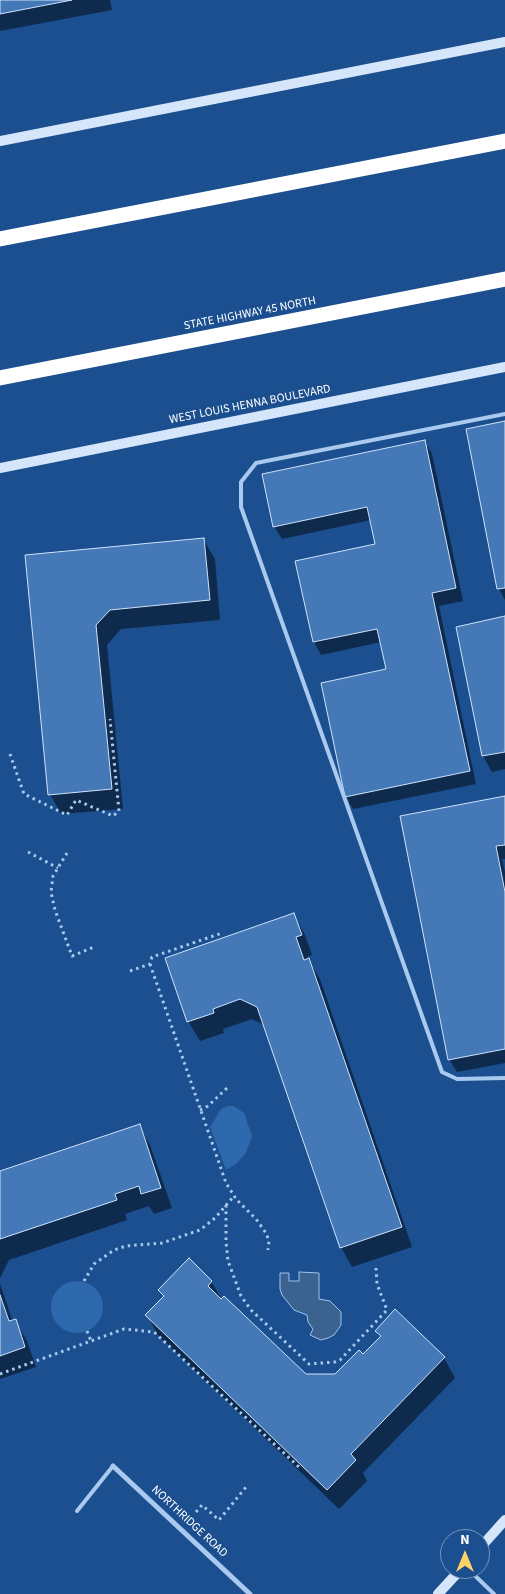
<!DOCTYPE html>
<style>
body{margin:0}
#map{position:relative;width:505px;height:1594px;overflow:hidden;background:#1b4f8f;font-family:"Source Sans 3",sans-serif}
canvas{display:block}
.north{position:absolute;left:440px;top:1529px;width:50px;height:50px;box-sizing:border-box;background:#1b4f8f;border:1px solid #7695bc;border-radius:50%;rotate:0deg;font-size:14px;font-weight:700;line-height:20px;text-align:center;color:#fff}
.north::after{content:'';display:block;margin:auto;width:18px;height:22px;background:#ffd166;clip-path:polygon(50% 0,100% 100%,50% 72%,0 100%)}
</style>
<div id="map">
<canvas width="505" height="1594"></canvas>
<div class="north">N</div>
</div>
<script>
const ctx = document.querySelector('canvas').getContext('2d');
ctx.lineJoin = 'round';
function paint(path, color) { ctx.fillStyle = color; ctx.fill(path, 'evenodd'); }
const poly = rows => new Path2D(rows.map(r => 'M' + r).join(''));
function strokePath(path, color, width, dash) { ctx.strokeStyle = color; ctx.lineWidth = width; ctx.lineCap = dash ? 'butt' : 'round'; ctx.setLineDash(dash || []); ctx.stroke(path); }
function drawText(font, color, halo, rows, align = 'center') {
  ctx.font = font + ' "Source Sans 3",sans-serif'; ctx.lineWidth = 5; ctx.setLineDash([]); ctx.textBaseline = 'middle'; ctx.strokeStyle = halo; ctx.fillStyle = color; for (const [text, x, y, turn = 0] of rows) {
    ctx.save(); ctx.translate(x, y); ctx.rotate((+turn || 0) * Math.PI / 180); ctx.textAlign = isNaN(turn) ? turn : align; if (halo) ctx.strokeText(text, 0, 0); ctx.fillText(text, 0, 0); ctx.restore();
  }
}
paint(poly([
 [228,1106,234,1106,244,1113,252,1136,246,1153,236,1164,226,1170,210,1127,221,1109],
 '51 1307a26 26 0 1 1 52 0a26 26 0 1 1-52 0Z'
]), '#2e69ad');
const water = poly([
 [299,1272,319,1273,319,1299,330,1301,341,1312,341,1325,334,1335,328,1338,321,1340,310,1335,313,1329,308,1322,307,1315,294,1310,282,1295,280,1289,280,1273,289,1273,289,1281,299,1281,299,1272]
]);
paint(water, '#3c6290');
strokePath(water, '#9cc4f0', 1);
paint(poly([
 [0,0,110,0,112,10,0,31],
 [505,422,505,600,499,589,467,430],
 [424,441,432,454,463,601,439,606,476,784,353,809,346,796,387,670,381,642,321,655,314,642,297,562,376,545,371,520,282,539,274,526],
 [203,539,215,559,220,620,121,629,107,645,123,809,61,814,50,794,27,556],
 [505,618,505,769,492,772,483,756],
 [505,797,505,859,502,859,505,872,505,1063,457,1072,449,1059],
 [294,915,305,935,312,955,307,957,308,960,320,979,412,1247,352,1267,341,1247,264,1025,252,1019,223,1029,224,1033,200,1041,188,1021],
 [139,1126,150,1145,172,1208,154,1214,149,1206,125,1214,127,1220,9,1260,0,1278,0,1173],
 [211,1281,222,1300,306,1375,335,1376,363,1356,381,1338,376,1331,444,1358,455,1378,363,1473,367,1481,339,1509,158,1335,147,1315,164,1297,160,1290],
 [0,1284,13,1322,15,1321,27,1341,36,1367,0,1379]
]), '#0007');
const building = poly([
 [0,0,72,0,0,14,0,0],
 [505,421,505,588,497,589,466,429,505,421],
 [425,440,456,588,432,593,470,771,345,797,321,683,386,669,377,629,313,642,295,561,375,544,367,507,273,527,262,474,425,440],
 [204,538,210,600,110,610,96,625,112,789,48,795,25,555,204,538],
 [505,616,505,752,482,756,456,627,505,616],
 [505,796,505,845,496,846,505,892,505,1049,448,1060,400,816,505,796],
 [294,913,302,935,296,937,304,960,309,958,402,1227,340,1248,257,1007,240,999,213,1009,214,1013,187,1022,165,958,294,913],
 [140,1124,161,1188,141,1194,139,1186,115,1194,117,1200,0,1239,0,1171,140,1124],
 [189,1258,212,1281,208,1286,221,1299,224,1296,306,1374,335,1374,359,1350,363,1354,381,1336,375,1331,395,1309,445,1357,351,1454,356,1460,327,1490,145,1315,164,1296,158,1290,189,1258],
 [0,1295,9,1321,16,1319,25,1347,0,1356,0,1295]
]);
paint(building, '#4478b7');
strokePath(building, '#cfe3fa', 1);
strokePath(poly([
 [10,754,24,794,67,815,76,800,113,816,119,811,110,719],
 [28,852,58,868],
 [67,853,53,876,51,892,55,910,72,956,94,947],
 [150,964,226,1183,236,1199,256,1219,266,1233,269,1241,268,1250],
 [130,971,150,964,152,957,222,933],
 [200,1110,208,1106,227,1088],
 [226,1205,226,1242,228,1261,241,1296,251,1310,309,1364,335,1362,340,1360,387,1310,377,1284,376,1268],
 [84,1281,94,1264,114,1250,126,1246,162,1243,200,1230,215,1218,234,1196],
 [87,1331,91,1341],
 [0,1374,124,1329,154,1332,301,1469],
 [196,1512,202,1505,219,1520,246,1487]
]), '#a9c9ee', 3, [2.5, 4]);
strokePath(poly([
 [505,414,256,463,241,482,241,507,442,1072,457,1079,505,1078],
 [77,1511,113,1466],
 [468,1569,494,1594]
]), '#a9c9ee', 4);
strokePath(poly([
 [113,1466,250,1594]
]), '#a9c9ee', 5);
strokePath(poly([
 [0,141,505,42],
 [0,468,505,367],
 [480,1548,505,1520],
 [438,1594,461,1569]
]), '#d6e6fa', 10);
strokePath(poly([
 [0,239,505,141],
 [0,378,505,279]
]), '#fff', 15);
drawText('12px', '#fff', '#1b4f8f', [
 ["STATE HIGHWAY 45 NORTH",250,314,-11],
 ["WEST LOUIS HENNA BOULEVARD",250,405,-11],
 ["NORTHRIDGE ROAD",189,1522,43]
]);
</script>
